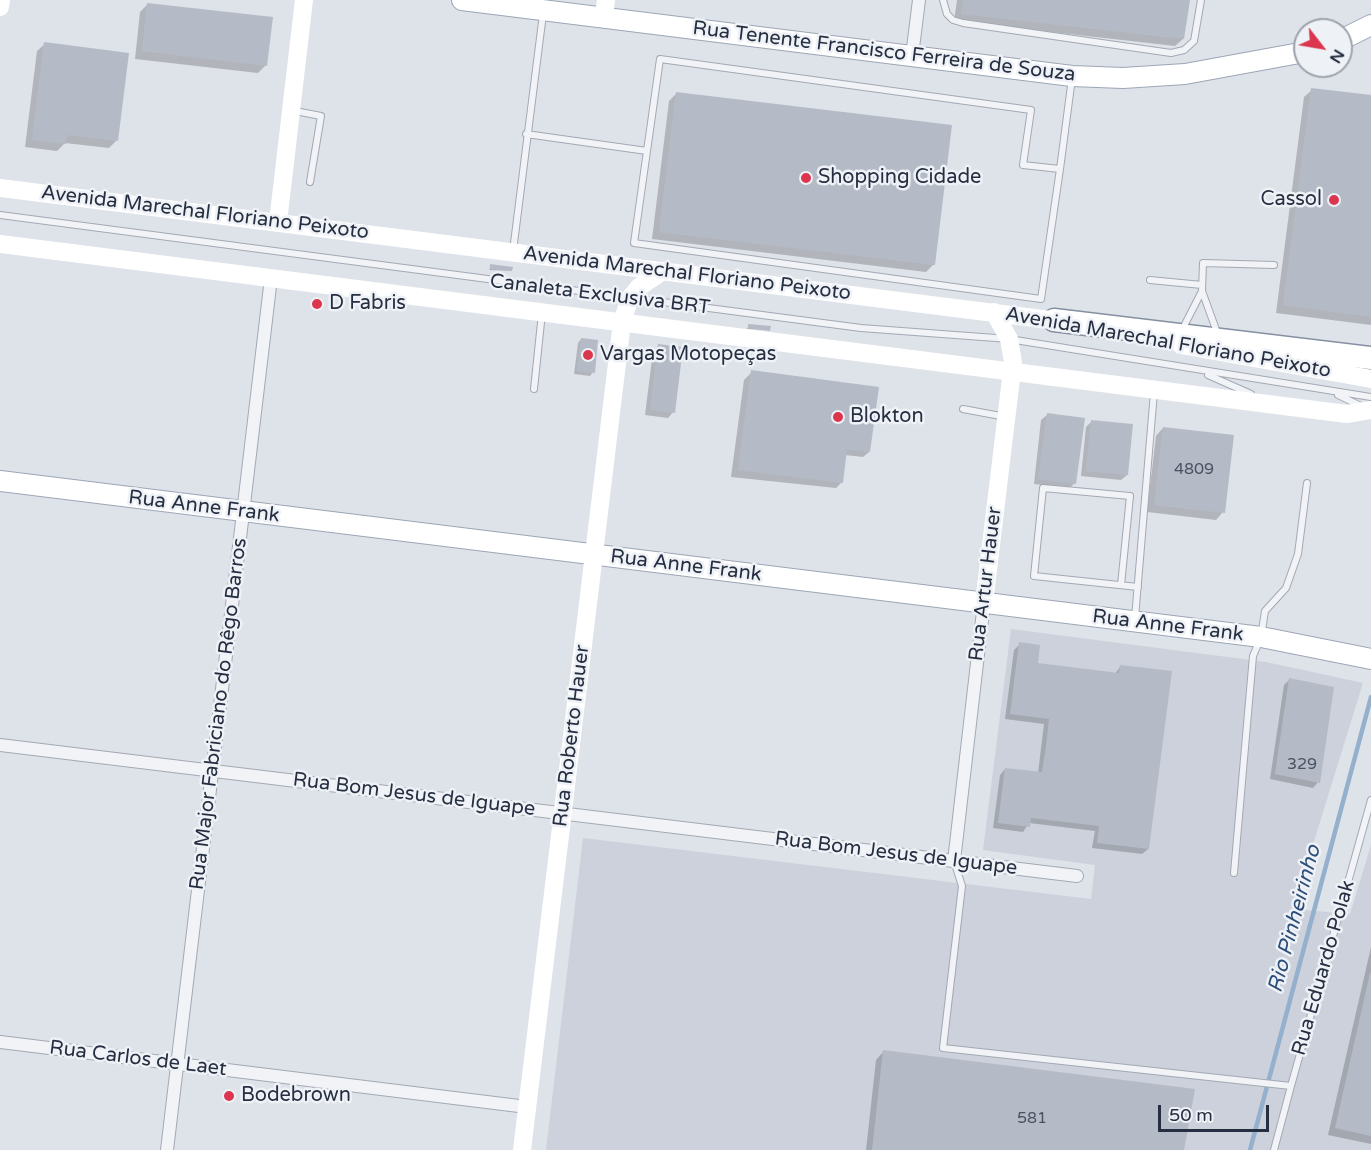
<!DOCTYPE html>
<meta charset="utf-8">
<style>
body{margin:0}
#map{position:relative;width:1371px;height:1150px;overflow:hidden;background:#dee2e9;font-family:"Varela Round",sans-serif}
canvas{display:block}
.north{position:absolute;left:1293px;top:18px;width:60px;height:60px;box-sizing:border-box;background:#eef1f6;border:2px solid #9ea3ae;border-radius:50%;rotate:121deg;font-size:16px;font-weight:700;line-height:24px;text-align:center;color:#262f41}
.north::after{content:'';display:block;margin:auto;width:21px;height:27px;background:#db364e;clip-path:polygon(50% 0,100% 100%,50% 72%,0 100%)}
.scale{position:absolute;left:1158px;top:1105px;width:111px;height:27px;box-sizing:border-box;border:3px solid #262f41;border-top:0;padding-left:8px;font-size:18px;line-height:21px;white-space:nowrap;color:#262f41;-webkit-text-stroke:4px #eef1f6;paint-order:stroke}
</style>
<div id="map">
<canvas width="1371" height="1150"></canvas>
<div class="north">N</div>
<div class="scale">50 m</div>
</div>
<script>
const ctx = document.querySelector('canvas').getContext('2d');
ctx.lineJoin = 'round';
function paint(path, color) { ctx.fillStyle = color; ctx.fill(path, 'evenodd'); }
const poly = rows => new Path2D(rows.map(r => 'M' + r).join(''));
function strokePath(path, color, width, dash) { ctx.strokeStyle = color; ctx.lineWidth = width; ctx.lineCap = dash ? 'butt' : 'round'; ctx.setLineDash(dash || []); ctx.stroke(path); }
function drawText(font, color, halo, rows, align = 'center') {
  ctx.font = font + ' "Varela Round",sans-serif'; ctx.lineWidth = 5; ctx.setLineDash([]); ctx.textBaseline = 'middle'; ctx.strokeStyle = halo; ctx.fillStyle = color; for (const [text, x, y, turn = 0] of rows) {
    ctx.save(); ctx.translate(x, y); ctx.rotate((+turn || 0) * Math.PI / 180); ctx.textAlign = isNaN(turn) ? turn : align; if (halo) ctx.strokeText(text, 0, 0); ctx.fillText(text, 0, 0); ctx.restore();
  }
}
paint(poly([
 [1011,629,1266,662,1363,683,1293,909,1350,914,1371,845,1371,1150,546,1150,583,838,1091,899,1095,865,983,850]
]), '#ccd1db');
paint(poly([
 [957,0,1188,0,1183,39,1175,46,954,21],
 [148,4,266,65,258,73,135,59,140,12],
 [45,44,116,141,109,148,65,143,57,151,25,147,37,51],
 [1312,90,1371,96,1371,325,1276,313,1304,97],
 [677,93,934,264,926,272,652,239,669,101],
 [491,266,511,271,489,270],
 [749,325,769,330,747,329],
 [581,339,593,372,590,376,574,374,578,343],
 [658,346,673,412,668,418,645,415,653,351],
 [752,372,869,452,863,457,845,455,841,483,836,488,731,477,744,380],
 [1047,415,1075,483,1069,488,1034,484,1041,420],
 [1092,421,1127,475,1121,480,1081,476,1086,427],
 [1163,428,1223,512,1216,520,1147,512,1156,436],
 [1020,644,1036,664,1115,674,1120,667,1148,849,1142,854,1092,848,1095,831,1029,823,1023,832,993,828,1000,775,1005,769,1038,773,1044,724,1005,719,1014,650],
 [1290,679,1318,782,1313,788,1270,779,1284,685],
 [1371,947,1371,1144,1328,1135],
 [883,1052,1183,1150,866,1150,876,1060]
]), '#0003');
strokePath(poly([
 [1250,1150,1371,697]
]), '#95b0cd', 4.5);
paint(poly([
 [963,0,1190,0,1184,39,961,14],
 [147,3,273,17,267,66,142,51],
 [44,42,129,53,118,141,67,135,66,144,32,140],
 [1311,88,1371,95,1371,317,1283,305],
 [676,92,952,125,935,265,659,232],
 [490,264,513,267,512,271,490,269],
 [748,324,771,326,770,331,748,328],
 [581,338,598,340,595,373,577,371],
 [658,344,683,347,675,413,650,410],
 [751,370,879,387,870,452,847,449,843,483,738,470],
 [1047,413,1085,418,1076,484,1038,479],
 [1091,420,1133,424,1128,475,1086,471],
 [1163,427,1234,435,1225,513,1154,505],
 [1019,642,1040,645,1038,663,1119,673,1120,665,1172,671,1149,849,1097,843,1099,826,1031,818,1030,827,998,823,1005,768,1042,772,1046,746,1049,719,1010,714],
 [1289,678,1334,687,1320,783,1275,774],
 [1370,973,1371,973,1371,1136,1335,1128],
 [883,1050,1195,1089,1184,1150,872,1150]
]), '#b5bbc6');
const lane = poly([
 [943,0,947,14,953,20,963,23,1171,53,1184,50,1194,41,1201,0],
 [295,111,321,116,310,182],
 [526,134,647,151],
 [1060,169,1023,165,1031,110,660,59,634,243,1041,299,1060,169,1072,78],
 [0,215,861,328,1009,339,1371,397],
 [513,251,543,14],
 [1150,280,1202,285],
 [1182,330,1202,291],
 [1218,335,1202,291,1203,263,1274,265],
 [1208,375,1251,394],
 [534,389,542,313],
 [1338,395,1361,406],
 [963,409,1006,417],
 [1121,585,1130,496,1043,488,1034,576,1138,587],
 [1135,618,1154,392],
 [954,861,962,886,943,1048,1291,1086,1371,800],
 [1234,873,1253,656,1261,637,1265,611,1286,588,1298,554,1307,483],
 [1274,1150,1291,1086]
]);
const street = poly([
 [912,56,919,0],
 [0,745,1077,876],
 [954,861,984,603],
 [0,1042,527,1107],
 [167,1150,271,278]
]);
const primary = poly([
 [462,0,1072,76,1123,78,1185,74,1305,52],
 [1341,40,1371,25],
 [0,481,1261,637,1371,659]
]);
const highway = poly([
 [1054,320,1371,358]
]);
strokePath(lane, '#a3a9b3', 8);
strokePath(street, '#a3a9b3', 14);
strokePath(primary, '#9ca6b6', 22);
strokePath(highway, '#848fa1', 25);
strokePath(lane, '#f1f3f7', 6);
strokePath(street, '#f1f3f7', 12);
strokePath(poly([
 [0,7,1,0],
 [604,17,606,0],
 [0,188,1066,322],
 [278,222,304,0],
 [0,244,1347,414,1371,410],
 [1181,345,1371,379],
 [984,603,1013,362,1009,339,994,312],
 [522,1150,622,322,630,298,639,287,663,271]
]), '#fff', 18);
strokePath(primary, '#fff', 20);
strokePath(highway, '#fff', 22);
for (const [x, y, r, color] of [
 [806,178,6,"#db364e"],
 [1334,200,6,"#db364e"],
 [317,304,6,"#db364e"],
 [588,355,6,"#db364e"],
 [838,417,6,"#db364e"],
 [229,1096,6,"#db364e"]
]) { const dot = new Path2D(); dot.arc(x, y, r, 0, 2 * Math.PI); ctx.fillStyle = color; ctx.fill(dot); strokePath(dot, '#eef1f6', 2); }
drawText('16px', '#4a5262', null, [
 ["4809",1194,470],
 ["329",1302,765],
 ["581",1032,1119]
]);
drawText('20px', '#262f41', '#eef1f6', [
 ["Rua Tenente Francisco Ferreira de Souza",884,52,7],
 ["Avenida Marechal Floriano Peixoto",205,213,7],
 ["Avenida Marechal Floriano Peixoto",687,274,7],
 ["Canaleta Exclusiva BRT",600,295,7],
 ["Avenida Marechal Floriano Peixoto",1168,343,10],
 ["Rua Anne Frank",204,507,7],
 ["Rua Anne Frank",686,566,7],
 ["Rua Artur Hauer",986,584,-83],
 ["Rua Anne Frank",1168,626,7],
 ["Rua Major Fabriciano do Rêgo Barros",219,714,-83],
 ["Rua Roberto Hauer",572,736,-83],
 ["Rua Bom Jesus de Iguape",414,795,7],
 ["Rua Bom Jesus de Iguape",896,854,7],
 ["Rua Eduardo Polak",1324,968,-74],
 ["Rua Carlos de Laet",138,1059,7]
]);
drawText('20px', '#262f41', '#eef1f6', [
 ["Shopping Cidade",818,178],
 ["Cassol",1322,200,"right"],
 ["D Fabris",329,304],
 ["Vargas Motopeças",600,355],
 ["Blokton",850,417],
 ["Bodebrown",241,1096]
], 'left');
drawText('italic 21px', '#2c4e79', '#eef1f6', [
 ["Rio Pinheirinho",1295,919,-75]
]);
</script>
